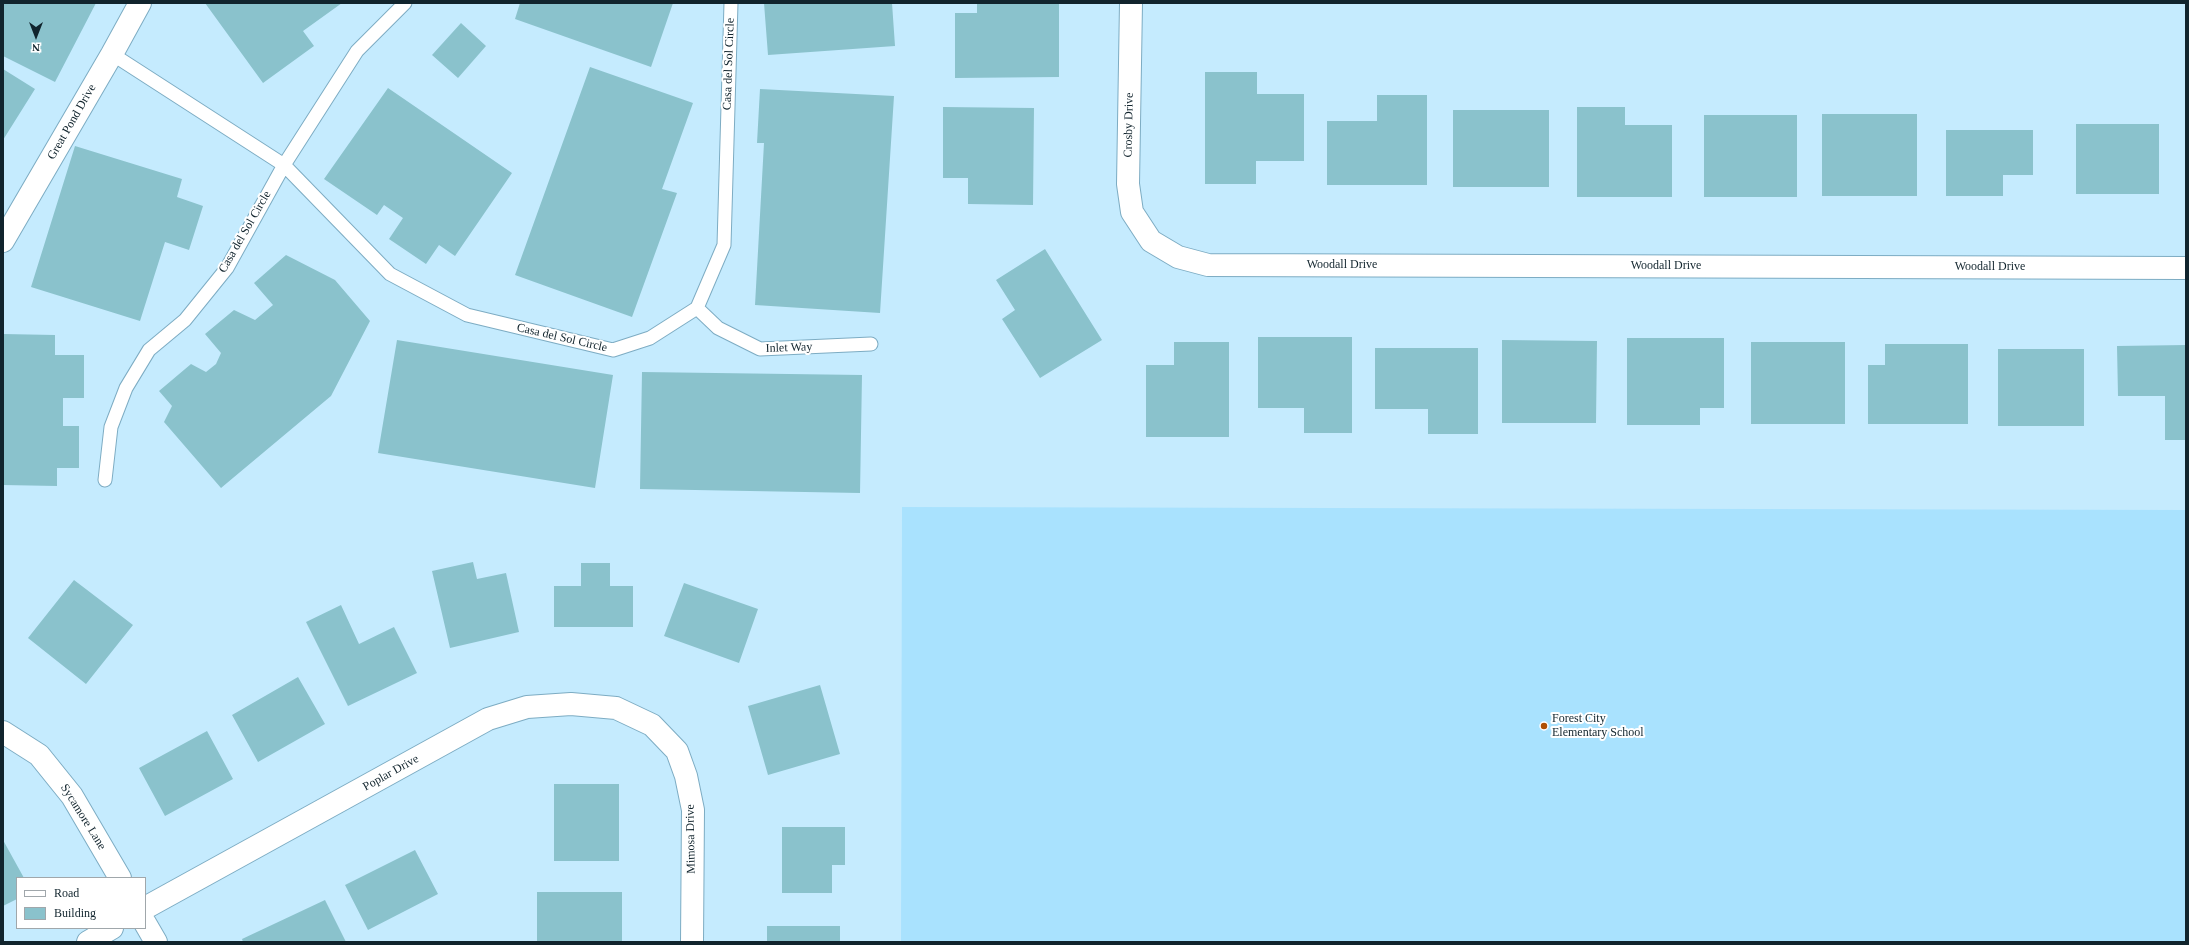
<!DOCTYPE html>
<style>
body{margin:0}
#map{position:relative;width:2189px;height:945px;overflow:hidden;background:#c5ebfe;font-family:Georgia,serif}
canvas{display:block}
.frame{position:absolute;inset:0;border:4px solid #11242d;pointer-events:none}
.legend{position:absolute;left:16px;top:877px;width:130px;height:52px;box-sizing:border-box;background:#fff;border:1px solid #a0a7ab;margin:0;padding:5px 7px;list-style:none;font-size:12px;color:#11242d}
.legend li{display:flex;align-items:center;gap:8px;height:20px}
.legend b{width:20px;border:1px solid #a0a7ab}
.north{position:absolute;left:16px;top:16px;width:40px;height:40px;-webkit-text-stroke:3px #fff;paint-order:stroke;rotate:180deg;font-size:11px;font-weight:700;line-height:16px;text-align:center;color:#11242d}
.north::after{content:'';display:block;margin:auto;width:14px;height:18px;background:#11242d;clip-path:polygon(50% 0,100% 100%,50% 72%,0 100%)}
</style>
<div id="map">
<canvas width="2189" height="945"></canvas>
<div class="frame"></div>
<ul class="legend">
<li><b style="height:5px;background:#fff"></b>Road</li>
<li><b style="height:11px;background:#8ac2cc"></b>Building</li>
</ul>
<div class="north">N</div>
</div>
<script>
const ctx = document.querySelector('canvas').getContext('2d');
ctx.lineJoin = 'round';
function paint(path, color) { ctx.fillStyle = color; ctx.fill(path, 'evenodd'); }
const poly = rows => new Path2D(rows.map(r => 'M' + r).join(''));
function strokePath(path, color, width, dash) { ctx.strokeStyle = color; ctx.lineWidth = width; ctx.lineCap = dash ? 'butt' : 'round'; ctx.setLineDash(dash || []); ctx.stroke(path); }
function drawText(font, color, halo, rows, align = 'center') {
  ctx.font = font + ' Georgia,serif'; ctx.lineWidth = 4; ctx.setLineDash([]); ctx.textBaseline = 'middle'; ctx.strokeStyle = halo; ctx.fillStyle = color; for (const [text, x, y, turn = 0] of rows) {
    ctx.save(); ctx.translate(x, y); ctx.rotate((+turn || 0) * Math.PI / 180); ctx.textAlign = isNaN(turn) ? turn : align; if (halo) ctx.strokeText(text, 0, 0); ctx.fillText(text, 0, 0); ctx.restore();
  }
}
paint(poly([
 [902,507,2186,510,2186,942,901,942]
]), '#a9e2fe');
paint(poly([
 [3,3,96,3,55,82,3,56],
 [205,3,342,3,303,31,314,46,263,83],
 [520,3,673,3,651,67,515,19],
 [764,3,892,3,895,46,768,55],
 [977,3,1059,3,1059,77,955,78,955,13,977,13],
 [461,23,486,46,458,78,432,55],
 [590,67,693,103,662,189,677,193,632,317,515,275],
 [3,69,35,89,3,140],
 [1205,72,1257,72,1257,94,1304,94,1304,161,1256,161,1256,184,1205,184],
 [388,88,512,173,455,256,439,245,426,264,389,239,403,218,384,205,377,215,324,179],
 [760,89,894,96,880,313,755,305,764,143,757,143],
 [1377,95,1427,95,1427,185,1327,185,1327,121,1377,121],
 [943,107,1034,108,1033,205,968,204,968,178,943,178],
 [1577,107,1625,107,1625,125,1672,125,1672,197,1577,197],
 [1453,110,1549,110,1549,187,1453,187],
 [1822,114,1917,114,1917,196,1822,196],
 [1704,115,1797,115,1797,197,1704,197],
 [2076,124,2159,124,2159,194,2076,194],
 [1946,130,2033,130,2033,175,2003,175,2003,196,1946,196],
 [75,146,182,179,177,197,203,206,189,250,165,242,140,321,31,287],
 [1045,249,1102,340,1040,378,1002,319,1015,310,996,280],
 [286,255,335,280,370,321,331,396,221,488,164,422,172,406,159,391,191,364,206,372,216,364,221,353,205,334,234,310,255,320,273,305,254,283],
 [3,334,55,335,55,355,84,355,84,398,63,398,63,426,79,426,79,468,57,468,57,486,3,485],
 [1258,337,1352,337,1352,433,1304,433,1304,408,1258,408],
 [1627,338,1724,338,1724,408,1700,408,1700,425,1627,425],
 [397,340,613,375,595,488,378,453],
 [1502,340,1597,341,1596,423,1502,423],
 [1174,342,1229,342,1229,437,1146,437,1146,365,1174,365],
 [1751,342,1845,342,1845,424,1751,424],
 [1885,344,1968,344,1968,424,1868,424,1868,365,1885,365],
 [2186,345,2186,440,2165,440,2165,396,2118,396,2117,346],
 [1375,348,1478,348,1478,434,1428,434,1428,409,1375,409],
 [1998,349,2084,349,2084,426,1998,426],
 [642,372,862,375,860,493,640,489],
 [473,562,477,579,506,573,519,632,450,648,432,571],
 [581,563,610,563,610,586,633,586,633,627,554,627,554,586,581,586],
 [74,580,133,625,86,684,28,638],
 [684,583,758,609,739,663,664,636],
 [341,605,359,644,394,627,417,673,348,706,306,622],
 [298,677,325,724,258,762,232,715],
 [820,685,840,754,768,775,748,706],
 [207,731,233,779,165,816,139,768],
 [554,784,619,784,619,861,554,861],
 [782,827,845,827,845,865,832,865,832,893,782,893],
 [3,840,24,878,17,878,17,899,3,906],
 [415,850,438,894,368,930,345,885],
 [537,892,622,892,622,942,537,942],
 [325,900,346,942,243,942,242,939],
 [767,926,840,926,840,942,767,942]
]), '#8ac2cc');
const lane = poly([
 [112,54,284,165,390,274,467,315,613,350,650,338,697,308,724,245,731,3],
 [697,308,718,328,760,349,871,344],
 [105,480,111,427,126,388,149,350,185,320,227,268,284,165,357,51,405,3]
]);
const street = poly([
 [1131,3,1128,184,1132,212,1151,241,1178,257,1208,265,2186,268],
 [3,241,112,54,140,3],
 [3,732,39,755,72,796,120,878],
 [145,908,488,719,527,707,571,704,616,708,652,725,677,751,686,776,693,810,692,942],
 [145,923,156,942],
 [88,942,112,928]
]);
strokePath(lane, '#7dacc3', 15);
strokePath(street, '#7dacc3', 24);
strokePath(lane, '#fff', 13);
strokePath(street, '#fff', 22);
for (const [x, y, r, color] of [
 [1544,726,4,"#af4f02"]
]) { const dot = new Path2D(); dot.arc(x, y, r, 0, 2 * Math.PI); ctx.fillStyle = color; ctx.fill(dot); strokePath(dot, '#fff', 1.5); }
drawText('12px', '#11242d', '#fff', [
 ["Casa del Sol Circle",729,64,-88],
 ["Great Pond Drive",72,122,-60],
 ["Crosby Drive",1129,125,-89],
 ["Casa del Sol Circle",245,232,-60],
 ["Woodall Drive",1342,265],
 ["Woodall Drive",1666,266],
 ["Woodall Drive",1990,267],
 ["Casa del Sol Circle",562,338,13],
 ["Inlet Way",789,348,-2],
 ["Poplar Drive",391,773,-29],
 ["Sycamore Lane",83,817,58],
 ["Mimosa Drive",691,839,-91]
]);
drawText('12px', '#11242d', '#fff', [
 ["Forest City",1552,719],
 ["Elementary School",1552,733]
], 'left');
</script>
